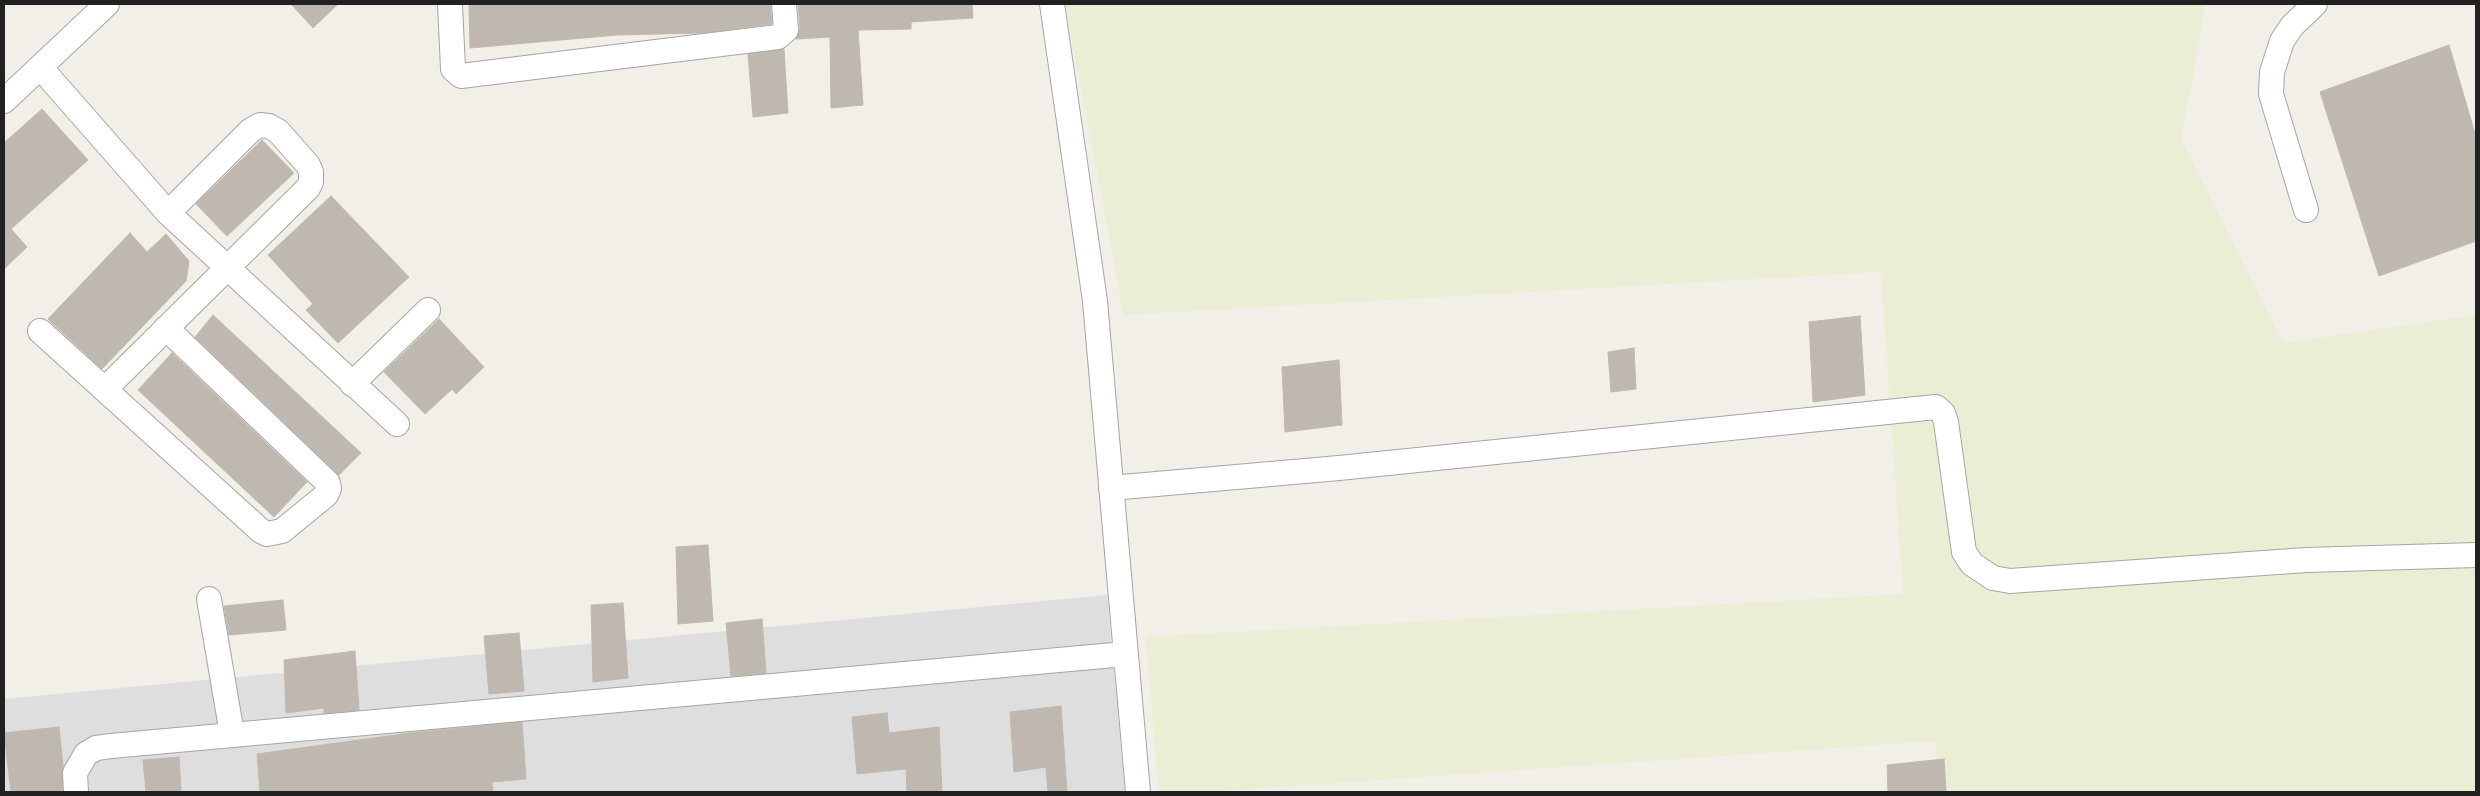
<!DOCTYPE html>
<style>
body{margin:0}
#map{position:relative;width:2480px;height:796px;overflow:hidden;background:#f1efe8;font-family:"Asap Condensed",sans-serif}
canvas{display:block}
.frame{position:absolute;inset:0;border:5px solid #212121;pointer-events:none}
</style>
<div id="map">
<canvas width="2480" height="796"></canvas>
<div class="frame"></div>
</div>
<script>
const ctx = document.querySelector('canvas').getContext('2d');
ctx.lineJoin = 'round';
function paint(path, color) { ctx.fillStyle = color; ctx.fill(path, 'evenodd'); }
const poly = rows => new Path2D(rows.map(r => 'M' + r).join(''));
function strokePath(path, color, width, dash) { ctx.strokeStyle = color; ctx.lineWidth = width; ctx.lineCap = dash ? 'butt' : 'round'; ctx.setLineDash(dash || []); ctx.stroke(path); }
paint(poly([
 [1107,595,1125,792,4,792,4,699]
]), '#dfdede');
paint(poly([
 [1065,4,2206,4,2181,139,2283,343,2476,315,2476,792,1935,792,1936,741,1207,792,1159,792,1146,637,1903,594,1881,272,1124,315]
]), '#e9eed4');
const building = poly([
 [291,4,338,4,313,28,291,4],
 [469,4,770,4,772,24,701,33,617,35,470,48,469,4],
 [798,4,972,4,973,18,911,22,911,29,858,30,863,105,831,108,830,37,796,39,800,29,798,4],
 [2449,45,2476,137,2476,241,2379,276,2320,92,2449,45],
 [784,49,788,113,753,117,748,54,784,49],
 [42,109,88,160,11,229,27,247,4,269,4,143,42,109],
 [262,140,294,173,227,236,196,204,262,140],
 [331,196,409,277,338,343,306,310,313,304,268,255,331,196],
 [130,233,147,252,166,234,189,261,186,281,102,369,48,319,130,233],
 [213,315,361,453,339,475,195,337,213,315],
 [1860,316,1865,395,1813,402,1809,322,1860,316],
 [439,319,484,367,456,394,452,389,425,414,384,372,439,319],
 [1634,348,1636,389,1611,392,1608,352,1634,348],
 [172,353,307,482,274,517,138,390,172,353],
 [1339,360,1342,425,1285,432,1282,367,1339,360],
 [708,545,713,621,678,624,676,547,708,545],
 [283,600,286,630,229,635,224,606,283,600],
 [623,603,628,678,593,682,591,605,623,603],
 [762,619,766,673,731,676,726,623,762,619],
 [519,633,524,691,489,694,484,636,519,633],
 [355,651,359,710,324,713,324,708,286,713,284,660,355,651],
 [1061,706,1067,792,1048,792,1046,767,1014,772,1010,712,1061,706],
 [887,713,889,733,939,727,942,792,907,792,906,769,857,774,852,717,887,713],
 [522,722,526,779,492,782,493,792,260,792,257,754,410,733,522,722],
 [59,727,63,766,62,792,11,792,4,733,59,727],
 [179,757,181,792,146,792,143,760,179,757],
 [1944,759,1946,792,1888,792,1887,765,1944,759]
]);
paint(building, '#beb8b1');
strokePath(building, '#c2b8aa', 1);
const minor = poly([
 [450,4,453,69,461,76,778,37,786,30,784,4],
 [1052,4,1095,301,1138,792],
 [40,67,168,213,397,424],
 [4,101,107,4],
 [2306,210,2271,94,2272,72,2282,41,2292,26,2315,4],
 [40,331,261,531,267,534,282,531,326,495,329,489,328,483,166,328],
 [352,384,428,310],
 [105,389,308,188,311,182,311,172,308,165,278,131,269,126,260,125,251,130,168,213],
 [1111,488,1339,468,1936,407,1943,413,1946,422,1964,552,1972,564,1993,578,2010,581,2306,560,2476,555],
 [209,599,232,734],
 [76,792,75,773,86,754,96,748,111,746,1125,654]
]);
strokePath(minor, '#a5a5a5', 26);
strokePath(minor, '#fff', 24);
</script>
